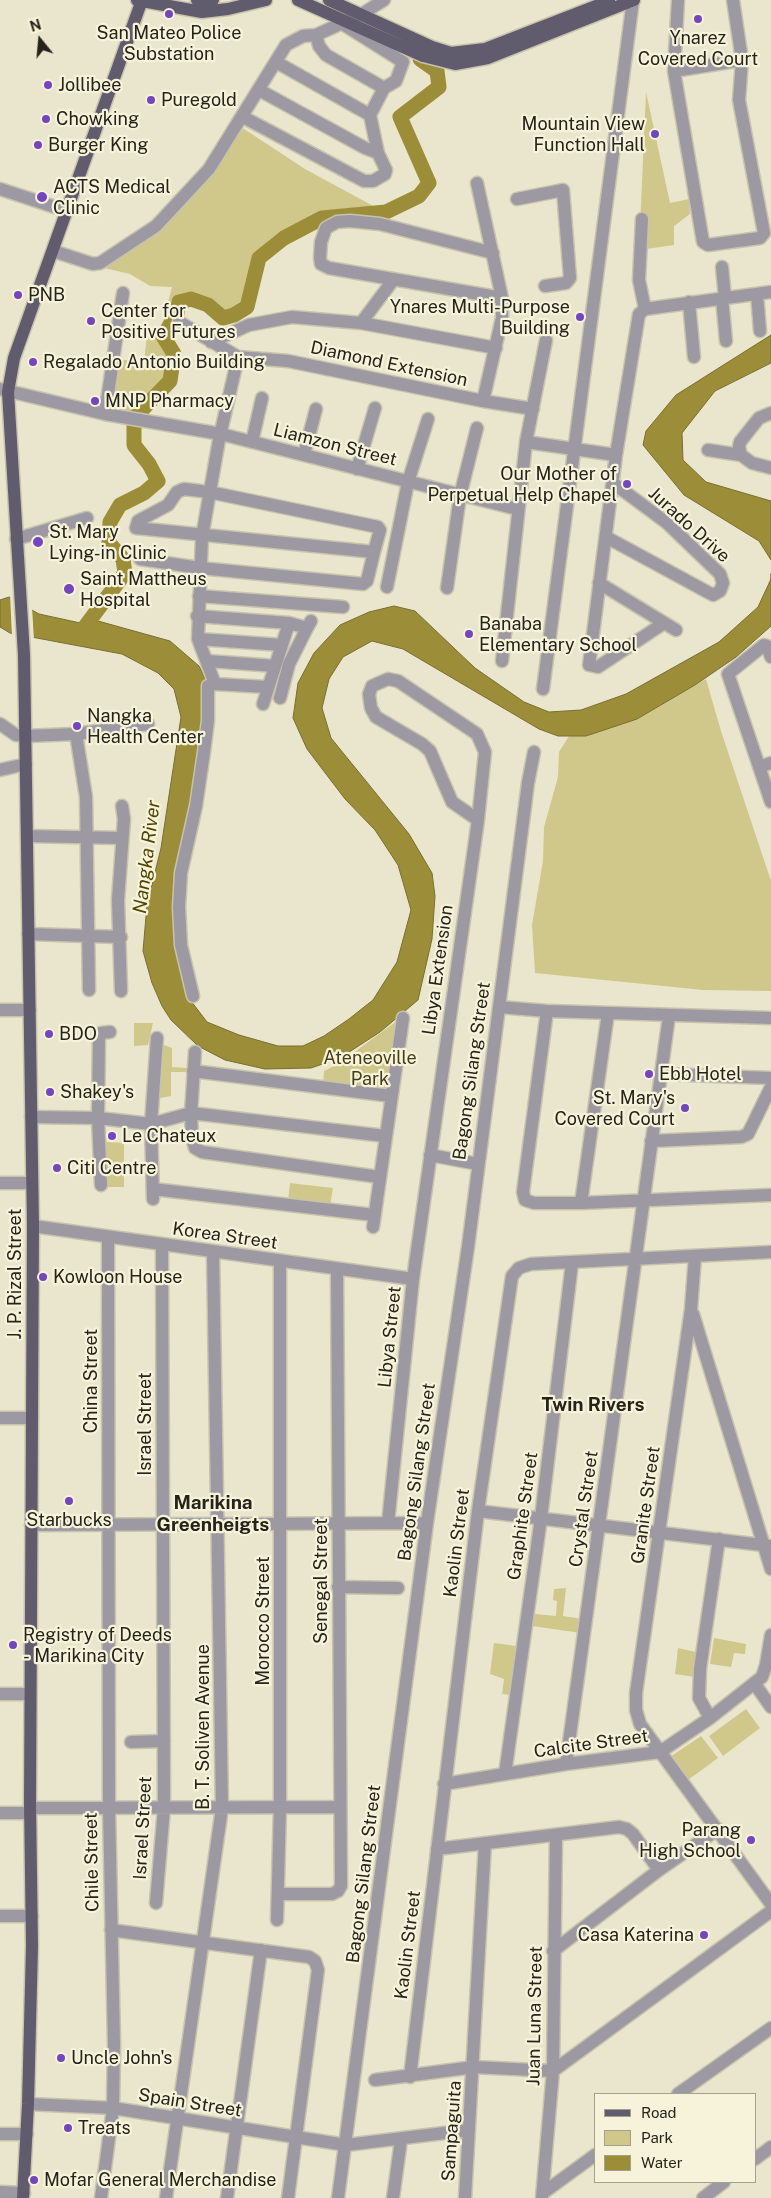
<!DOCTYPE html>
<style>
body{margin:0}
#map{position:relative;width:771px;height:2198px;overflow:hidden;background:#eae6cd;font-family:"Public Sans",sans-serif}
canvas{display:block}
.legend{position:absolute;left:594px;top:2093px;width:162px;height:90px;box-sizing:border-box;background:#f7f3da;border:1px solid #a3a08d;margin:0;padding:6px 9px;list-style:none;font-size:15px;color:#25231a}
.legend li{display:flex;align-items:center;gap:10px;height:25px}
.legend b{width:25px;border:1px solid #a3a08d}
.north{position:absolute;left:15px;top:15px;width:50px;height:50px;-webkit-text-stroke:4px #f7f3da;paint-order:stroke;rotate:343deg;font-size:14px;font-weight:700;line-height:20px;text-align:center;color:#25231a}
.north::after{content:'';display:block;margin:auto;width:18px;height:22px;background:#25231a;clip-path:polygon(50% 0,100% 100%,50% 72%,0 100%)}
</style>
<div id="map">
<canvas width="771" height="2198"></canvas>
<ul class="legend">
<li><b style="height:6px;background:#605b6d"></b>Road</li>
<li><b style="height:14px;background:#d0c78b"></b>Park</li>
<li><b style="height:14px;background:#9c8e38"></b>Water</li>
</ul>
<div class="north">N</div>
</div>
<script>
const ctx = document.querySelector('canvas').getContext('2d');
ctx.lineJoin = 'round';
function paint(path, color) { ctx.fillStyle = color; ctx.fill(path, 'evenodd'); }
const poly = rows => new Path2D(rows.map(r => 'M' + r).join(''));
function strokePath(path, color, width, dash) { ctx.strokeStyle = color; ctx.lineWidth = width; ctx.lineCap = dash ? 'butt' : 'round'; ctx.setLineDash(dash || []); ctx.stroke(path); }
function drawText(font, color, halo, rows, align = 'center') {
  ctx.font = font + ' "Public Sans",sans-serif'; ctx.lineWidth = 4.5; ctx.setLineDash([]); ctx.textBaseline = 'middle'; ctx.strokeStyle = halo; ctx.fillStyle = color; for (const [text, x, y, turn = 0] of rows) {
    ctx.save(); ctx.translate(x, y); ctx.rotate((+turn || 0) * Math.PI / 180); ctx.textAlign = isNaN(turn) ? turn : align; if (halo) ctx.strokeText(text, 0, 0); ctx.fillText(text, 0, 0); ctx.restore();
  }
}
paint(poly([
 [646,92,670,203,689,199,690,214,674,226,674,245,639,250],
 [241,127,305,169,375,207,333,210,306,221,256,254,247,282,245,303,234,313,226,315,190,294,177,297,161,336,170,357,167,379,133,413,109,411,115,359,144,362,147,335,161,329,172,287,150,286,130,274,100,267,158,229],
 [706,679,721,731,771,881,771,991,703,990,535,973,532,925,543,861,544,827,558,777,559,752,569,736,586,736,637,719],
 [401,1018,387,1092,323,1085,324,1071,338,1064],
 [134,1023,153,1023,148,1045,134,1046],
 [159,1043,172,1048,172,1067,187,1068,187,1072,171,1072,171,1096,155,1099],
 [105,1142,124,1143,124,1187,107,1187],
 [290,1183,333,1188,330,1206,288,1201],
 [566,1588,563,1616,582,1619,581,1633,532,1626,535,1614,556,1616,557,1601,553,1600,554,1589],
 [714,1638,746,1644,745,1654,734,1653,731,1667,710,1664],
 [494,1643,516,1646,510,1695,502,1694,504,1679,490,1674],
 [678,1648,700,1653,695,1677,675,1674],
 [746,1709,760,1728,723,1756,709,1736],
 [701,1736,718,1758,688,1780,670,1757]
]), '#d0c78b');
const water = poly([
 [771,335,771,363,715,391,682,433,683,460,706,482,771,501,771,560,759,541,684,495,643,445,646,431,676,395,771,335],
 [771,574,771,626,736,657,695,685,637,719,586,736,558,736,539,729,403,649,372,641,343,657,329,679,322,708,331,738,409,834,432,873,435,896,432,939,418,1000,380,1032,340,1058,311,1068,265,1069,225,1060,198,1046,171,1020,162,1006,152,983,143,951,147,905,161,848,181,717,174,689,158,673,122,654,10,633,0,627,0,600,9,597,39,614,85,624,98,621,170,641,199,666,205,678,206,719,177,890,191,1001,207,1022,239,1035,278,1046,303,1046,324,1036,349,1019,373,1000,397,962,411,910,398,865,375,830,345,799,307,749,293,718,298,683,314,653,340,625,369,612,394,606,415,611,475,668,524,702,549,712,581,710,626,694,719,642,758,607,771,579,771,574]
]);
paint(water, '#9c8e38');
strokePath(water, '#786e2f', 1);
paint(poly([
 [10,594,32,607,34,640,12,636]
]), '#eae6cd');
strokePath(poly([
 [137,415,170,381,174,354,163,336,177,314,179,302,191,299,208,305,223,318,234,315,247,307,259,258,284,238,322,218,386,212,419,196,429,183,400,117,439,87,437,71,420,59],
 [78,636,125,573,123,559,109,543,110,522,120,505,144,493,158,481,149,464,134,445,134,424]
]), '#9c8e38', 15);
const minor = poly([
 [678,0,674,71,703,242,708,245,760,238,764,233,739,100,742,60,733,0],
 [316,35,319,46,326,55,384,88],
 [276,62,370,115],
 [674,71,742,60],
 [259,90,365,148,378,153],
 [243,117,364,181,373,181,385,174,386,170,378,153,370,115,384,88,396,81,403,62,341,23],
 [477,183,502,298,502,318,483,401],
 [0,189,67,211],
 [517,199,563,190,570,278,566,283,545,286],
 [642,219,639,280,645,309],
 [53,251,93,264,100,263,156,226,209,169,286,45,303,36,316,35,362,14,384,0],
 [493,253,380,224,350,221,337,222,326,228,321,242,320,258,321,264,329,268,502,298],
 [722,267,725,298],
 [757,294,760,331],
 [722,298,726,341],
 [689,302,694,357],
 [179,322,238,357,288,361,483,401,533,409],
 [361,323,394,279],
 [211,342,249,325,292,317,361,323,496,348],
 [0,389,105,414,221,434,517,509],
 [105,414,123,293],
 [252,442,262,398],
 [526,442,616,455],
 [708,450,741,455,752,463,771,468],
 [304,455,316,409],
 [741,455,739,447,740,442,759,418,771,413],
 [357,469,375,408],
 [606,537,713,595,720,591,723,583,720,574,667,523,613,483],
 [16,539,87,518],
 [140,559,200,568,363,584,367,581,374,552,380,530,378,527,209,492,184,489,177,492,168,505,138,521,136,528,374,552],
 [599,583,676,630],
 [387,587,408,482,428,419],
 [447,588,460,496,477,428],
 [199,596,343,607],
 [197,616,289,623,307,628,311,621],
 [664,623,598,667,589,665,616,455,639,314,645,309,771,292],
 [198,639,282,645],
 [771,657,767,646,764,645,728,674,771,802],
 [208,661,275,666],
 [502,661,526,442,546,340],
 [215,684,198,639,202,537,219,440,238,357],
 [543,689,633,0],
 [280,698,289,664,307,628],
 [263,704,289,623],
 [0,724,16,735,25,736,76,734,148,724],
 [76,734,86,797,89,990],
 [759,767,771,763],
 [0,770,26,764],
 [27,836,122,838],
 [28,934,121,937],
 [121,991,118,900,124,819,122,806],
 [193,996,181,945,179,907,181,873,196,806,204,752,208,720,208,686,215,684,267,687],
 [499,1007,547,1011,771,1018],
 [0,1010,30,1010],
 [547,1011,523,1192,525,1200,534,1203,581,1203,771,1195],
 [195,1052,191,1113,192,1138,195,1148,202,1152,379,1177],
 [193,1071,391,1096],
 [661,1074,771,1078],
 [31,1117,98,1118,151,1124,191,1113,385,1136],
 [651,1141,741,1137,748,1134,771,1087],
 [430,1155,478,1164],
 [0,1183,32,1183],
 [101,1185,98,1118,99,1036,101,1033,110,1032],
 [153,1189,374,1215],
 [153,1199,151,1124,157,1038],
 [581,1203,608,1013],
 [33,1226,413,1279],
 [373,1227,403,1018],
 [695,1256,691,1309,636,1693,636,1710,640,1724,771,1904],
 [693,1314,771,1569],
 [0,1418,32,1418],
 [478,1511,771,1546],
 [388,1523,413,1279,478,820,485,752,477,734,398,681,388,679,372,686,369,694,371,708,376,717,422,744,430,751,452,802,478,820],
 [31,1525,427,1523],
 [338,1587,398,1588],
 [754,1683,771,1707],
 [0,1694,30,1694],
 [710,1718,699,1698,700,1669,719,1539],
 [131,1742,164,1741],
 [566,1764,669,1016],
 [505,1774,541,1518,572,1263],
 [444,1784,566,1764,660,1752,710,1718,762,1677,766,1665,771,1635],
 [30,1808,340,1807],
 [0,1813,30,1813],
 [437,1849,619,1827,627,1829,633,1834,659,1870],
 [278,1894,332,1894,338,1891,341,1886,337,1270],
 [156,1903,164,1808,162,1245],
 [0,1916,32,1916],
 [277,1920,280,1807,280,1262],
 [111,1930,309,1957,315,1961,318,1970,288,2198],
 [553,1951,659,1870,718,1829],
 [410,2077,478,1511,512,1276,519,1268,531,1264,771,1252],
 [375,2080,474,2067,553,2071,771,1911],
 [678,2094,771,2028],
 [28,2104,113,2108,346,2145,469,2130],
 [0,2134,27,2134],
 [755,2159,771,2147],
 [0,2192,24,2193],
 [543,2193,595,2155],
 [101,2198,113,2108,114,2043,109,1808,108,1237],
 [166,2198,222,1808,213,1252],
 [227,2198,261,1950],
 [338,2198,427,1523,468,1247,528,783,534,752],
 [393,2198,401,2140],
 [465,2198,485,1843],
 [542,2198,553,2071,556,1835],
 [703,2198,724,2182]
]);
const major = poly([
 [137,0,202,12,228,9,266,0],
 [197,0,213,0],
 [298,0,423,56,455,64,488,58,634,0],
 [329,0,432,47,451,53,485,49,609,1],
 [23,2198,28,2104,32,1946,30,1802,33,1226,24,655,8,392,14,358,142,0]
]);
strokePath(minor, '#c7c3ad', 15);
strokePath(major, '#c7c3ad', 15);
strokePath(minor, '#9c99a3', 12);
strokePath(major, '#605b6d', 12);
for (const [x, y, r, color] of [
 [169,14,5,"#7445bd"],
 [698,19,5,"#7445bd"],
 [48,85,5,"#7445bd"],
 [151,100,5,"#7445bd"],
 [46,119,5,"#7445bd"],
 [655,134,5,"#7445bd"],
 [38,145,5,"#7445bd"],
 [42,197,6,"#7445bd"],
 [18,295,5,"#7445bd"],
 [580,317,5,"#7445bd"],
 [91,321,5,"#7445bd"],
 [33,362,5,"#7445bd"],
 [95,401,5,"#7445bd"],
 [627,484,5,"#7445bd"],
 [38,542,6,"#7445bd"],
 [69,589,6,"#7445bd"],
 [469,634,5,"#7445bd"],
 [77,726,5,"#7445bd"],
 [49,1034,5,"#7445bd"],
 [649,1074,5,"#7445bd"],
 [50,1092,5,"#7445bd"],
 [685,1108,5,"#7445bd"],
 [112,1136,5,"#7445bd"],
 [57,1168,5,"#7445bd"],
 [43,1277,5,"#7445bd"],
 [69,1501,5,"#7445bd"],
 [13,1645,5,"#7445bd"],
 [751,1840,5,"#7445bd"],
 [704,1935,5,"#7445bd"],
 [61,2058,5,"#7445bd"],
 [68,2128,5,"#7445bd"],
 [34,2180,5,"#7445bd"]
]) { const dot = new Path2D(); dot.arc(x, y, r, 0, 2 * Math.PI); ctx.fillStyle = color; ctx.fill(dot); strokePath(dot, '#f7f3da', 2); }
drawText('18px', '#25231a', '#f7f3da', [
 ["San Mateo Police",169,33,"center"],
 ["Substation",169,54,"center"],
 ["Ynarez",698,38,"center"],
 ["Covered Court",698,59,"center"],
 ["Jollibee",58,85],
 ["Puregold",161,100],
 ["Chowking",56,119],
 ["Mountain View",645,124,"right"],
 ["Function Hall",645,145,"right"],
 ["Burger King",48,145],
 ["ACTS Medical",53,187],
 ["Clinic",53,208],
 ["PNB",28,295],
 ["Ynares Multi-Purpose",570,307,"right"],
 ["Building",570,328,"right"],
 ["Center for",101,311],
 ["Positive Futures",101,332],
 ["Regalado Antonio Building",43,362],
 ["MNP Pharmacy",105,401],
 ["Our Mother of",617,474,"right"],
 ["Perpetual Help Chapel",617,495,"right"],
 ["St. Mary",49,532],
 ["Lying-in Clinic",49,553],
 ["Saint Mattheus",80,579],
 ["Hospital",80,600],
 ["Banaba",479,624],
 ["Elementary School",479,645],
 ["Nangka",87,716],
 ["Health Center",87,737],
 ["BDO",59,1034],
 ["Ebb Hotel",659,1074],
 ["Shakey's",60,1092],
 ["St. Mary's",675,1098,"right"],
 ["Covered Court",675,1119,"right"],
 ["Le Chateux",122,1136],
 ["Citi Centre",67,1168],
 ["Kowloon House",53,1277],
 ["Starbucks",69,1520,"center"],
 ["Registry of Deeds",23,1635],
 ["- Marikina City",23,1656],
 ["Parang",741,1830,"right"],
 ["High School",741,1851,"right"],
 ["Casa Katerina",694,1935,"right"],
 ["Uncle John's",71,2058],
 ["Treats",78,2128],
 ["Mofar General Merchandise",44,2180]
], 'left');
drawText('18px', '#25231a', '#f7f3da', [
 ["Diamond Extension",389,364,12],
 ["Liamzon Street",335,445,14],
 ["Jurado Drive",689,525,42],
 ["Libya Extension",438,970,-82],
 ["Bagong Silang Street",472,1071,-82],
 ["Korea Street",225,1236,8],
 ["J. P. Rizal Street",15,1274,-90],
 ["Libya Street",390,1337,-84],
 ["China Street",91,1381,-90],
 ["Israel Street",145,1424,-90],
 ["Bagong Silang Street",417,1472,-82],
 ["Granite Street",646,1505,-82],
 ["Crystal Street",584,1509,-82],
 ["Graphite Street",523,1516,-82],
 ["Kaolin Street",457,1543,-83],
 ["Senegal Street",321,1581,-90],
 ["Morocco Street",263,1621,-90],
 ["B. T. Soliven Avenue",203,1727,-90],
 ["Calcite Street",591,1744,-8],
 ["Israel Street",143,1828,-87],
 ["Chile Street",92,1862,-91],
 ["Bagong Silang Street",364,1874,-83],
 ["Kaolin Street",408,1945,-83],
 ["Juan Luna Street",535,2016,-89],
 ["Spain Street",190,2103,9],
 ["Sampaguita",452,2131,-86]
]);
drawText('18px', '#433d18', '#f7f3da', [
 ["Ateneoville",370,1058],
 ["Park",370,1079]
]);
drawText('italic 19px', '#4f4500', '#f7f3da', [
 ["Nangka River",147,857,-83]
]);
drawText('bold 19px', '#25231a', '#f7f3da', [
 ["Twin Rivers",593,1405],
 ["Marikina",213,1503],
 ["Greenheigts",213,1525]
]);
</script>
